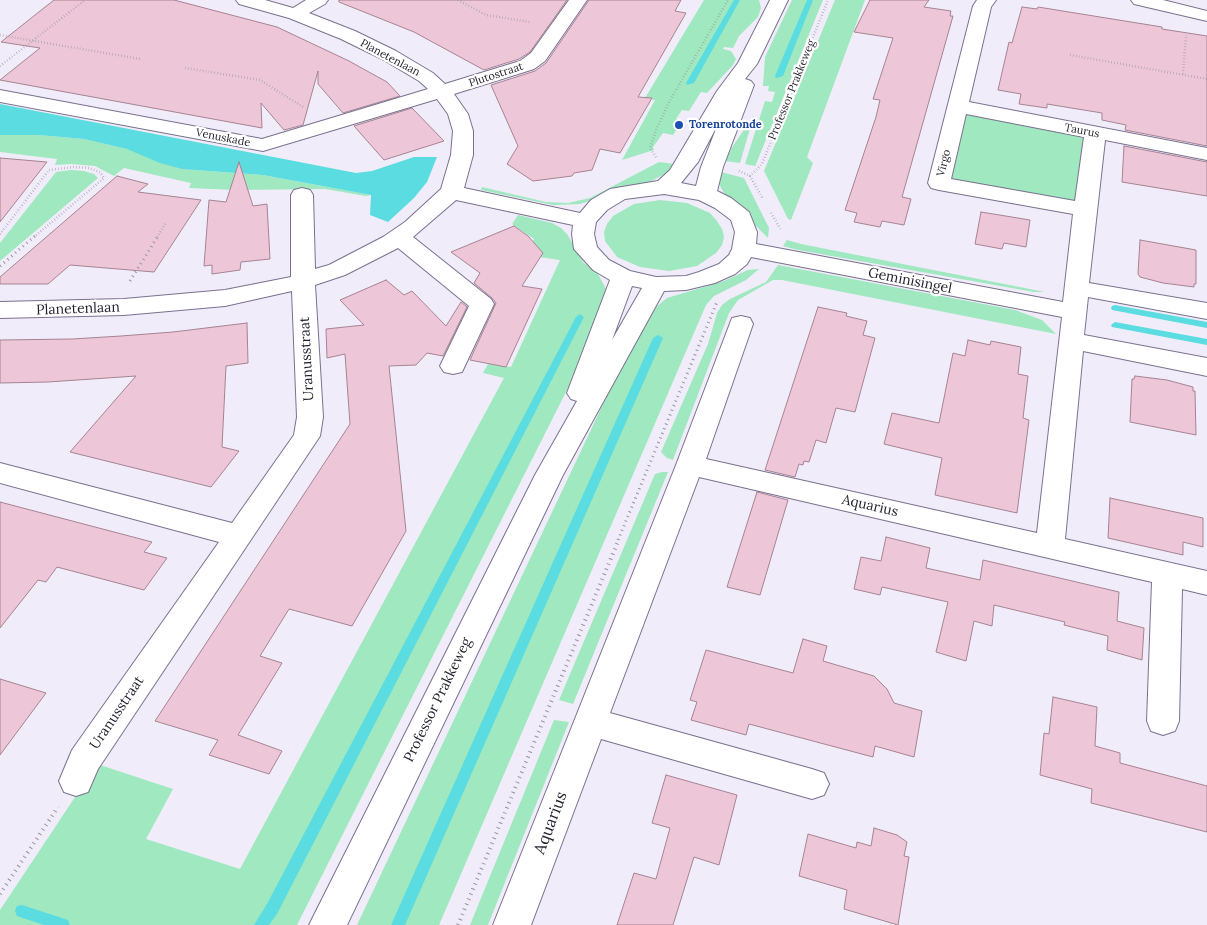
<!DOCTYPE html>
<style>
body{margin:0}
canvas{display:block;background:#f0ecfa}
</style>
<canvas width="1207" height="925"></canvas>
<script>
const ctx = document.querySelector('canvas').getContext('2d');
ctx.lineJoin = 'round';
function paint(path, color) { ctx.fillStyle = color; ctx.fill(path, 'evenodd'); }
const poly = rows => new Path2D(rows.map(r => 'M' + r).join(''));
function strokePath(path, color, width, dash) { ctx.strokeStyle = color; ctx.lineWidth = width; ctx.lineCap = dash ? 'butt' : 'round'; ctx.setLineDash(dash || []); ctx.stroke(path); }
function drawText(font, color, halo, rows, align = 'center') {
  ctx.font = font + ' Lora,serif'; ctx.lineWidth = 4.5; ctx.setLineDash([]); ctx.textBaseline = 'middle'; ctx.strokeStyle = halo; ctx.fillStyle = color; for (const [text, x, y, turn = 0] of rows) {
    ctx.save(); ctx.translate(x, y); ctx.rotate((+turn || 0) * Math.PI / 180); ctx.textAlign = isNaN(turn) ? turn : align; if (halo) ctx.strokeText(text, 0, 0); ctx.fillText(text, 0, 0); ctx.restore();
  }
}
paint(poly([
 [704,0,759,0,761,8,758,17,739,36,733,48,724,47,723,49,731,51,736,59,733,65,707,93,701,92,689,111,682,110,676,119,682,121,673,135,663,133,653,147,654,150,622,160,655,100,645,98],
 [792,0,823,0,756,164,755,166,745,164,765,101,772,102,775,92,768,91,769,86,763,86,765,57],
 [835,0,865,0,807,157,813,163,791,220,788,219,764,171],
 [965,109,1090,131,1083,209,942,184],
 [754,115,740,163,725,161,731,149],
 [0,135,39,135,84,139,127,149,182,169,263,175,371,195,366,196,325,189,236,190,189,188,191,183,124,168,114,176,95,166,71,164,55,165,57,159,0,152],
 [659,162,674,164,669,172,649,182,580,204,553,205,481,190,482,187,546,202,568,203,590,198],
 [71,170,84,171,94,174,98,178,0,261,0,243,56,172],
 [721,172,744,178,769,228,768,238,725,195,718,182],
 [660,200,687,203,710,213,717,221,722,229,724,237,722,245,716,253,697,266,669,271,640,267,617,257,605,241,604,232,607,224,613,216,634,204],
 [518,215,552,223,561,228,567,234,583,262,598,274,606,289,606,297,597,326,570,384,297,925,0,925,0,910,97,764,173,789,146,839,240,869,504,378,483,373,488,364,511,367,560,260,539,257,529,248,534,239,512,224],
 [787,240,801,244,1045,292,1034,292,798,250,783,246],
 [778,265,1015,310,1042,320,1056,334,782,280,773,280,738,300,729,313,673,460,667,458,661,452,708,344,717,313,722,305,730,299,766,282],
 [759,269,746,280,714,296,706,305,439,925,357,925,630,347,656,307,667,298,724,281,748,270],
 [662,472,668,472,573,704,559,700,655,474],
 [554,720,569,722,488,925,470,925]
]), '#a0e8bf');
paint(poly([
 [0,104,356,173,372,171,414,157,437,157,427,182,414,198,388,222,370,215,371,195,263,175,182,169,160,163,127,149,84,139,39,135,0,135]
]), '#5adce1');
paint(poly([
 [734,0,740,0,694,83,687,85,686,83,734,0],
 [807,0,813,0,783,76,776,78,775,76,807,0],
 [1115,305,1207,322,1207,328,1112,310,1111,308,1112,306,1115,305],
 [580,314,584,317,277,914,269,925,254,925,267,904,576,317,580,314],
 [1115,322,1207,339,1207,345,1112,327,1111,325,1115,322],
 [658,335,663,338,405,925,391,925,653,338,658,335],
 [22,905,68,920,70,925,44,925,17,916,15,911,17,906,22,905]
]), '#5adce1');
const building = poly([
 [54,0,174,0,277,27,349,61,387,82,400,96,343,113,318,84,318,71,303,125,284,130,261,103,262,128,0,80,40,48,1,42,54,0],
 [339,0,567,0,530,52,519,59,484,70,414,32,339,2,339,0],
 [589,0,681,0,675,11,686,13,638,97,652,98,620,153,600,149,592,170,574,173,572,176,533,181,507,164,518,146,491,85,535,71,546,63,589,0],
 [870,0,929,0,924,7,951,11,950,16,953,16,902,197,911,199,904,225,882,221,880,227,854,222,857,213,845,210,876,117,880,100,873,99,893,38,854,32,870,0],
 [1022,7,1037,9,1038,7,1162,27,1162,29,1207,36,1207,146,1125,130,1126,125,1102,120,1102,113,1047,104,1047,108,1019,104,1021,94,998,90,1009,42,1012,43,1022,7],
 [412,108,444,141,384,160,354,126,412,108],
 [1124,146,1207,162,1207,196,1122,182,1124,146],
 [0,158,47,162,0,222,0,158],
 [239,162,253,206,267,204,270,259,241,262,240,270,212,274,212,265,204,266,209,200,226,202,239,162],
 [117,176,148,184,138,192,201,200,154,272,70,265,48,284,0,284,0,277,117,176],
 [981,212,1030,220,1026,247,1004,243,1002,249,975,244,981,212],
 [514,226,528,236,543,253,522,286,542,289,506,367,470,360,496,303,492,298,474,283,480,273,451,252,514,226],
 [1140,240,1196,250,1196,284,1194,284,1194,287,1163,283,1140,277,1138,274,1140,240],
 [386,280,404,295,412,291,446,326,461,302,467,307,443,356,427,353,416,365,389,366,406,531,352,626,289,609,260,656,282,663,238,735,282,751,269,774,209,755,218,740,155,721,350,424,345,354,327,358,326,329,364,325,340,300,386,280],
 [818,307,847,313,846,316,867,321,863,335,875,338,855,412,836,408,826,443,816,440,809,462,804,461,803,465,799,464,795,477,765,470,818,307],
 [247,323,248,363,226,366,222,447,239,451,211,487,70,452,136,376,48,382,0,383,0,340,72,339,121,336,173,332,247,323],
 [968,340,990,345,991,341,1021,347,1018,374,1028,376,1023,418,1029,420,1017,513,935,495,942,458,884,444,892,413,939,423,953,353,965,356,968,340],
 [1135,376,1167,380,1193,387,1193,391,1195,391,1196,435,1130,422,1132,379,1134,379,1135,376],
 [757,492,788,500,760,595,727,587,757,492],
 [1110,498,1203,518,1203,547,1183,542,1183,555,1108,538,1110,498],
 [0,502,152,542,144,552,167,558,144,590,57,567,46,582,38,580,0,628,0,502],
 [886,537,930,548,926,568,980,580,983,560,1119,592,1117,621,1144,628,1142,660,1107,650,1108,636,1064,625,1065,622,994,605,992,626,974,621,966,661,936,652,948,602,882,587,880,595,854,589,861,557,881,561,886,537],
 [803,639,827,646,823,661,874,676,887,689,894,703,922,711,914,757,875,746,873,757,749,724,746,735,691,720,697,702,690,700,706,650,793,673,803,639],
 [0,679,46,693,0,755,0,679],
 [1053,697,1097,707,1095,746,1120,753,1120,763,1207,786,1207,832,1091,803,1092,789,1040,775,1044,733,1049,734,1053,697],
 [666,775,737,795,719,865,694,857,673,925,617,925,634,873,656,879,670,828,652,823,666,775],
 [874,828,897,835,907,842,904,856,909,857,898,925,844,909,847,890,799,876,808,834,856,848,857,842,871,846,874,828]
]);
paint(building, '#edc7d7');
strokePath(building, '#a68392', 1);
const minor = poly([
 [236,0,265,0,293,8,306,0,328,0,325,4,309,13,355,31,396,51,433,73,445,84,520,61,531,53,569,0,587,0,545,61,534,69,454,94,468,114,473,131,473,155,464,188,580,213,591,200,610,189,658,181,670,170,717,91,738,63,770,0,788,0,757,64,745,79,751,81,754,85,723,167,717,191,731,198,749,212,757,232,756,244,1063,302,1073,214,939,190,931,188,928,183,973,6,977,0,996,0,991,7,969,102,1207,148,1207,160,1105,140,1089,283,1207,303,1207,319,1088,297,1084,335,1207,358,1207,376,1083,351,1065,539,1207,571,1207,595,1182,589,1179,721,1175,731,1163,735,1151,731,1147,721,1152,582,699,477,610,713,812,769,824,773,829,784,824,795,812,799,601,739,531,925,493,925,676,465,732,318,741,316,750,318,753,324,706,459,1037,533,1062,317,751,257,747,264,735,274,715,283,686,290,664,291,563,475,347,925,309,925,535,475,577,401,571,399,567,393,610,280,593,270,574,249,572,234,573,225,456,200,413,237,491,299,494,304,462,372,453,374,444,372,440,366,469,306,398,248,345,275,315,285,323,417,320,436,98,769,88,792,76,796,64,792,59,781,72,750,219,542,0,483,0,463,232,523,294,435,297,417,292,291,225,306,124,315,0,318,0,302,124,299,225,290,291,277,291,195,294,190,302,188,310,190,313,195,315,269,329,265,383,237,405,222,441,189,451,155,453,131,448,114,437,99,263,151,0,102,0,90,262,139,428,89,419,81,382,59,341,39,289,18,239,4,236,0],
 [966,114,1084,137,1075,201,951,179,966,114],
 [718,124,701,167,696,186,681,183,698,162,718,124],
 [664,194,699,200,715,208,731,220,735,232,732,249,729,255,719,264,699,272,686,276,656,277,630,271,609,260,597,247,594,234,596,222,607,210,625,199,664,194],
 [632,286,642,288,612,340,632,286],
 [1131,0,1163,0,1207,11,1207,21,1134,4,1131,0]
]);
strokePath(minor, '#7b718f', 2);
strokePath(poly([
 [458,0,486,15,530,22],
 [0,35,140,59],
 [1070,55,1207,79],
 [0,66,85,0],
 [185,68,260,80,303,107],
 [1183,74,1186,35],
 [656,157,650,148,656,130,669,102,728,0],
 [739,171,750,176],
 [750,176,763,199],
 [750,176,762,164,828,0],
 [771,213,781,230],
 [0,234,49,170,74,167,89,168,100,172,104,178,34,237],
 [157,237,166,223]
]), '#9793a1', 2.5, [0.5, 2.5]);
strokePath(poly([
 [0,266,35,236],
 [130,281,158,236],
 [618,540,717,302]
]), '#9793a1', 3, [1, 4]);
strokePath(poly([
 [0,894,58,807],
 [458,925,619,539]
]), '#9793a1', 4, [1, 4.5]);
paint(minor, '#fff');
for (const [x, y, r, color] of [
 [679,125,5,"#1a4fb4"]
]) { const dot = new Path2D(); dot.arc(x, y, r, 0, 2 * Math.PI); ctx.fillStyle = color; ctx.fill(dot); strokePath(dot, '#fff', 2); }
drawText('11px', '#231f2b', '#fff', [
 ["Planetenlaan",390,58,28],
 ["Plutostraat",496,75,-18],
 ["Professor Prakkeweg",792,90,-68],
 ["Taurus",1082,131,11],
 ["Venuskade",223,138,11],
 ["Virgo",944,163,-76]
]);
drawText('bold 11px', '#164399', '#fff', [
 ["Torenrotonde",689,125]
], 'left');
drawText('14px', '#231f2b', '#fff', [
 ["Geminisingel",910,281,11],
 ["Planetenlaan",78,309,-2],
 ["Uranusstraat",307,359,-93],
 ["Aquarius",870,506,13],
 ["Professor Prakkeweg",438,700,-64],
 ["Uranusstraat",117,713,-56]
]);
drawText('16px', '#231f2b', '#fff', [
 ["Aquarius",551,823,-69]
]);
</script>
